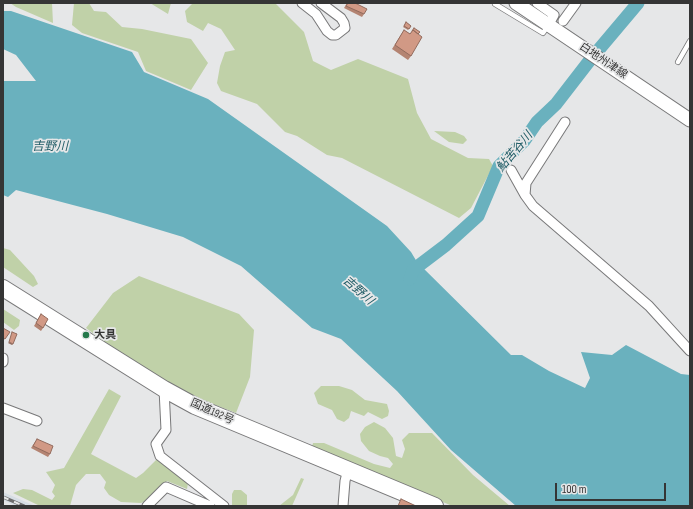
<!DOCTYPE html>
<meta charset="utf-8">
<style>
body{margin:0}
#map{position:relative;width:693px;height:509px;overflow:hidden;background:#e6e7e8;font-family:"Sofia Sans Condensed",sans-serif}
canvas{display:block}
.frame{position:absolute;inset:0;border:4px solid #353535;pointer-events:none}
.scale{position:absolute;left:555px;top:483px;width:111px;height:18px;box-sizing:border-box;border:2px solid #353535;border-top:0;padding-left:5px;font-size:12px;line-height:14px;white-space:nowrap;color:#353535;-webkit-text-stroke:3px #e6e7e8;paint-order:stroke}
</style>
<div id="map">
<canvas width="693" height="509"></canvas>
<div class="frame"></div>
<div class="scale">100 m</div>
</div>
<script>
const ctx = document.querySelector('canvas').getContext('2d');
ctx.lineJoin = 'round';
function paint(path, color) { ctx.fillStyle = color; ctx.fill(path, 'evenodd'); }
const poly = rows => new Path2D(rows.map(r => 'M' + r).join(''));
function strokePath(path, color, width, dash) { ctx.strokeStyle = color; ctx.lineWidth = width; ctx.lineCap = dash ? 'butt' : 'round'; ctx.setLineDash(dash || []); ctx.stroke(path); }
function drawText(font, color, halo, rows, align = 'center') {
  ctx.font = font + ' "Sofia Sans Condensed","Noto Sans JP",sans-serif'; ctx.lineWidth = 3.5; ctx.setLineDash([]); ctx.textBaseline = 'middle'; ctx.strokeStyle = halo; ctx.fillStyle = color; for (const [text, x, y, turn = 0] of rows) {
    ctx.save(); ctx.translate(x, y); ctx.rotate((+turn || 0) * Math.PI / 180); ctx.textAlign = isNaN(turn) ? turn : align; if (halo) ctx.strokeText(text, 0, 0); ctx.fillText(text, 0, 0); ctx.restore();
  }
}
paint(poly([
 [3,492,35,506,16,506,3,500]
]), '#d6dde4');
paint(poly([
 [10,3,52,3,53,23,16,7],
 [74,3,89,3,94,11,106,12,122,27,142,29,191,39,208,63,191,90,146,71,138,52,82,33,72,25],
 [150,3,171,3,168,14],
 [193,3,275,3,304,32,313,61,331,70,358,59,408,79,417,113,431,139,468,158,489,159,493,166,471,208,459,218,342,158,327,155,297,136,285,132,257,104,221,91,217,83,220,66,225,52,235,50,221,29,208,23,203,31,187,22,185,11],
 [434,131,455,132,464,136,467,140,463,144,449,142],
 [3,248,10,250,34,276,38,284,33,287,3,267],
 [139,276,239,314,254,330,250,377,236,413,172,388,94,337,94,334,86,328,113,293],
 [3,309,20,320,19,326,14,330,3,322],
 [321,386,339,386,352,390,365,400,387,404,389,411,388,416,382,419,368,412,364,416,351,411,349,418,344,422,337,419,332,410,318,404,314,393],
 [109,389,121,396,91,454,136,478,143,473,157,459,188,483,187,489,167,481,150,499,141,503,121,502,109,495,104,488,106,482,100,474,86,474,76,485,70,506,40,506,13,493,23,489,32,490,52,500,55,496,52,492,55,485,46,472,64,468],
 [374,422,385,428,393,438,396,456,402,458,405,449,402,440,409,433,432,433,473,475,510,506,450,505,312,447,313,443,324,443,374,464,390,468,393,464,388,458,380,456,369,451,361,441,360,434,365,427],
 [301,478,304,479,292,506,279,506,293,495],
 [234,490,241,490,247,495,247,506,232,506,232,494]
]), '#c0d1a8');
paint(poly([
 [3,11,11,11,132,52,144,72,208,99,387,226,411,252,417,262,511,355,522,355,549,371,585,388,590,378,581,352,612,355,626,345,681,374,690,375,690,506,516,506,451,450,397,391,341,339,312,328,241,266,183,237,107,214,16,190,8,197,3,195,3,81,36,81,16,55,3,49]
]), '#6ab1be');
strokePath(poly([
 [410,279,413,270,446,245,478,216,499,166,524,141,537,122,556,104,590,60,638,3]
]), '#6ab1be', 13);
const lane = poly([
 [495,4,543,33,548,26],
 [678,62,690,41]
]);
const street = poly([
 [302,3,316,14,327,31,332,35,336,35,345,28,344,23,341,18,321,3],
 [537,3,554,15,549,24],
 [563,21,576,3],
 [511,170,525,195,533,206,649,306,690,351],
 [525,195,526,183,565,122],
 [3,358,3,362],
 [164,389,166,430,156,444,160,456,224,506],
 [3,408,37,421],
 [147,506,166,487,210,506],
 [343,506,345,481,348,469]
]);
const secondary = poly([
 [516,3,690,120]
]);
const highway = poly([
 [3,288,164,389,195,406,435,506]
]);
strokePath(lane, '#787879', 6);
strokePath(street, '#787879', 11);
strokePath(secondary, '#787879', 15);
strokePath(highway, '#787879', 18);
strokePath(lane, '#fff', 4.5);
strokePath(street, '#fff', 9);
strokePath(secondary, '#fff', 13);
strokePath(highway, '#fff', 16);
const rail = poly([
 [3,497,24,506]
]);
strokePath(rail, '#6d6d6e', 3.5);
strokePath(rail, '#e6e7e8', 2, [6]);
paint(poly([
 [347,3,355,3,364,14,362,17,344,8],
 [406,22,411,26,408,30,403,27],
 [414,28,418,34,411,56,408,60,392,49,404,30,410,34],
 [41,314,43,328,41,331,34,326],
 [37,439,50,454,48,457,31,448]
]), '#b48472');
paint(poly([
 [9,342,13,344,12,345,8,343]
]), '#926b5d');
const building = poly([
 [348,3,355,3,367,9,364,14,346,6,348,3],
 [406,22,411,26,409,29,404,26,406,22],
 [414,28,420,32,418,34,413,30,412,31,414,28],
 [404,30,410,34,413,30,422,37,411,56,395,45,404,30],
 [41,314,48,319,43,328,36,323,41,314],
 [3,328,10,332,5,339,3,338,3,328],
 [12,332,17,334,13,344,9,342,12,332],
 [37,439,53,446,50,454,33,446,37,439],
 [401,499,416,506,398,506,401,499]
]);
paint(building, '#d19985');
strokePath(building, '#926b5d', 1);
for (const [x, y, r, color] of [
 [86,335,4,"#24794b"]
]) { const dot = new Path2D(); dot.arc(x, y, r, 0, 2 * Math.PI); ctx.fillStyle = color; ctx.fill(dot); strokePath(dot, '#e6e7e8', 1.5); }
drawText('11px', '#353535', '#e6e7e8', [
 ["白地州津線",603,61,34],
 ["国道192号",212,412,24]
]);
drawText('bold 11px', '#353535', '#e6e7e8', [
 ["大具",94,335]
], 'left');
drawText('italic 12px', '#205c66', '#e6e7e8', [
 ["吉野川",50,147],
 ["鮎苦谷川",515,152,-50],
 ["吉野川",358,291,41]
]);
</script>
